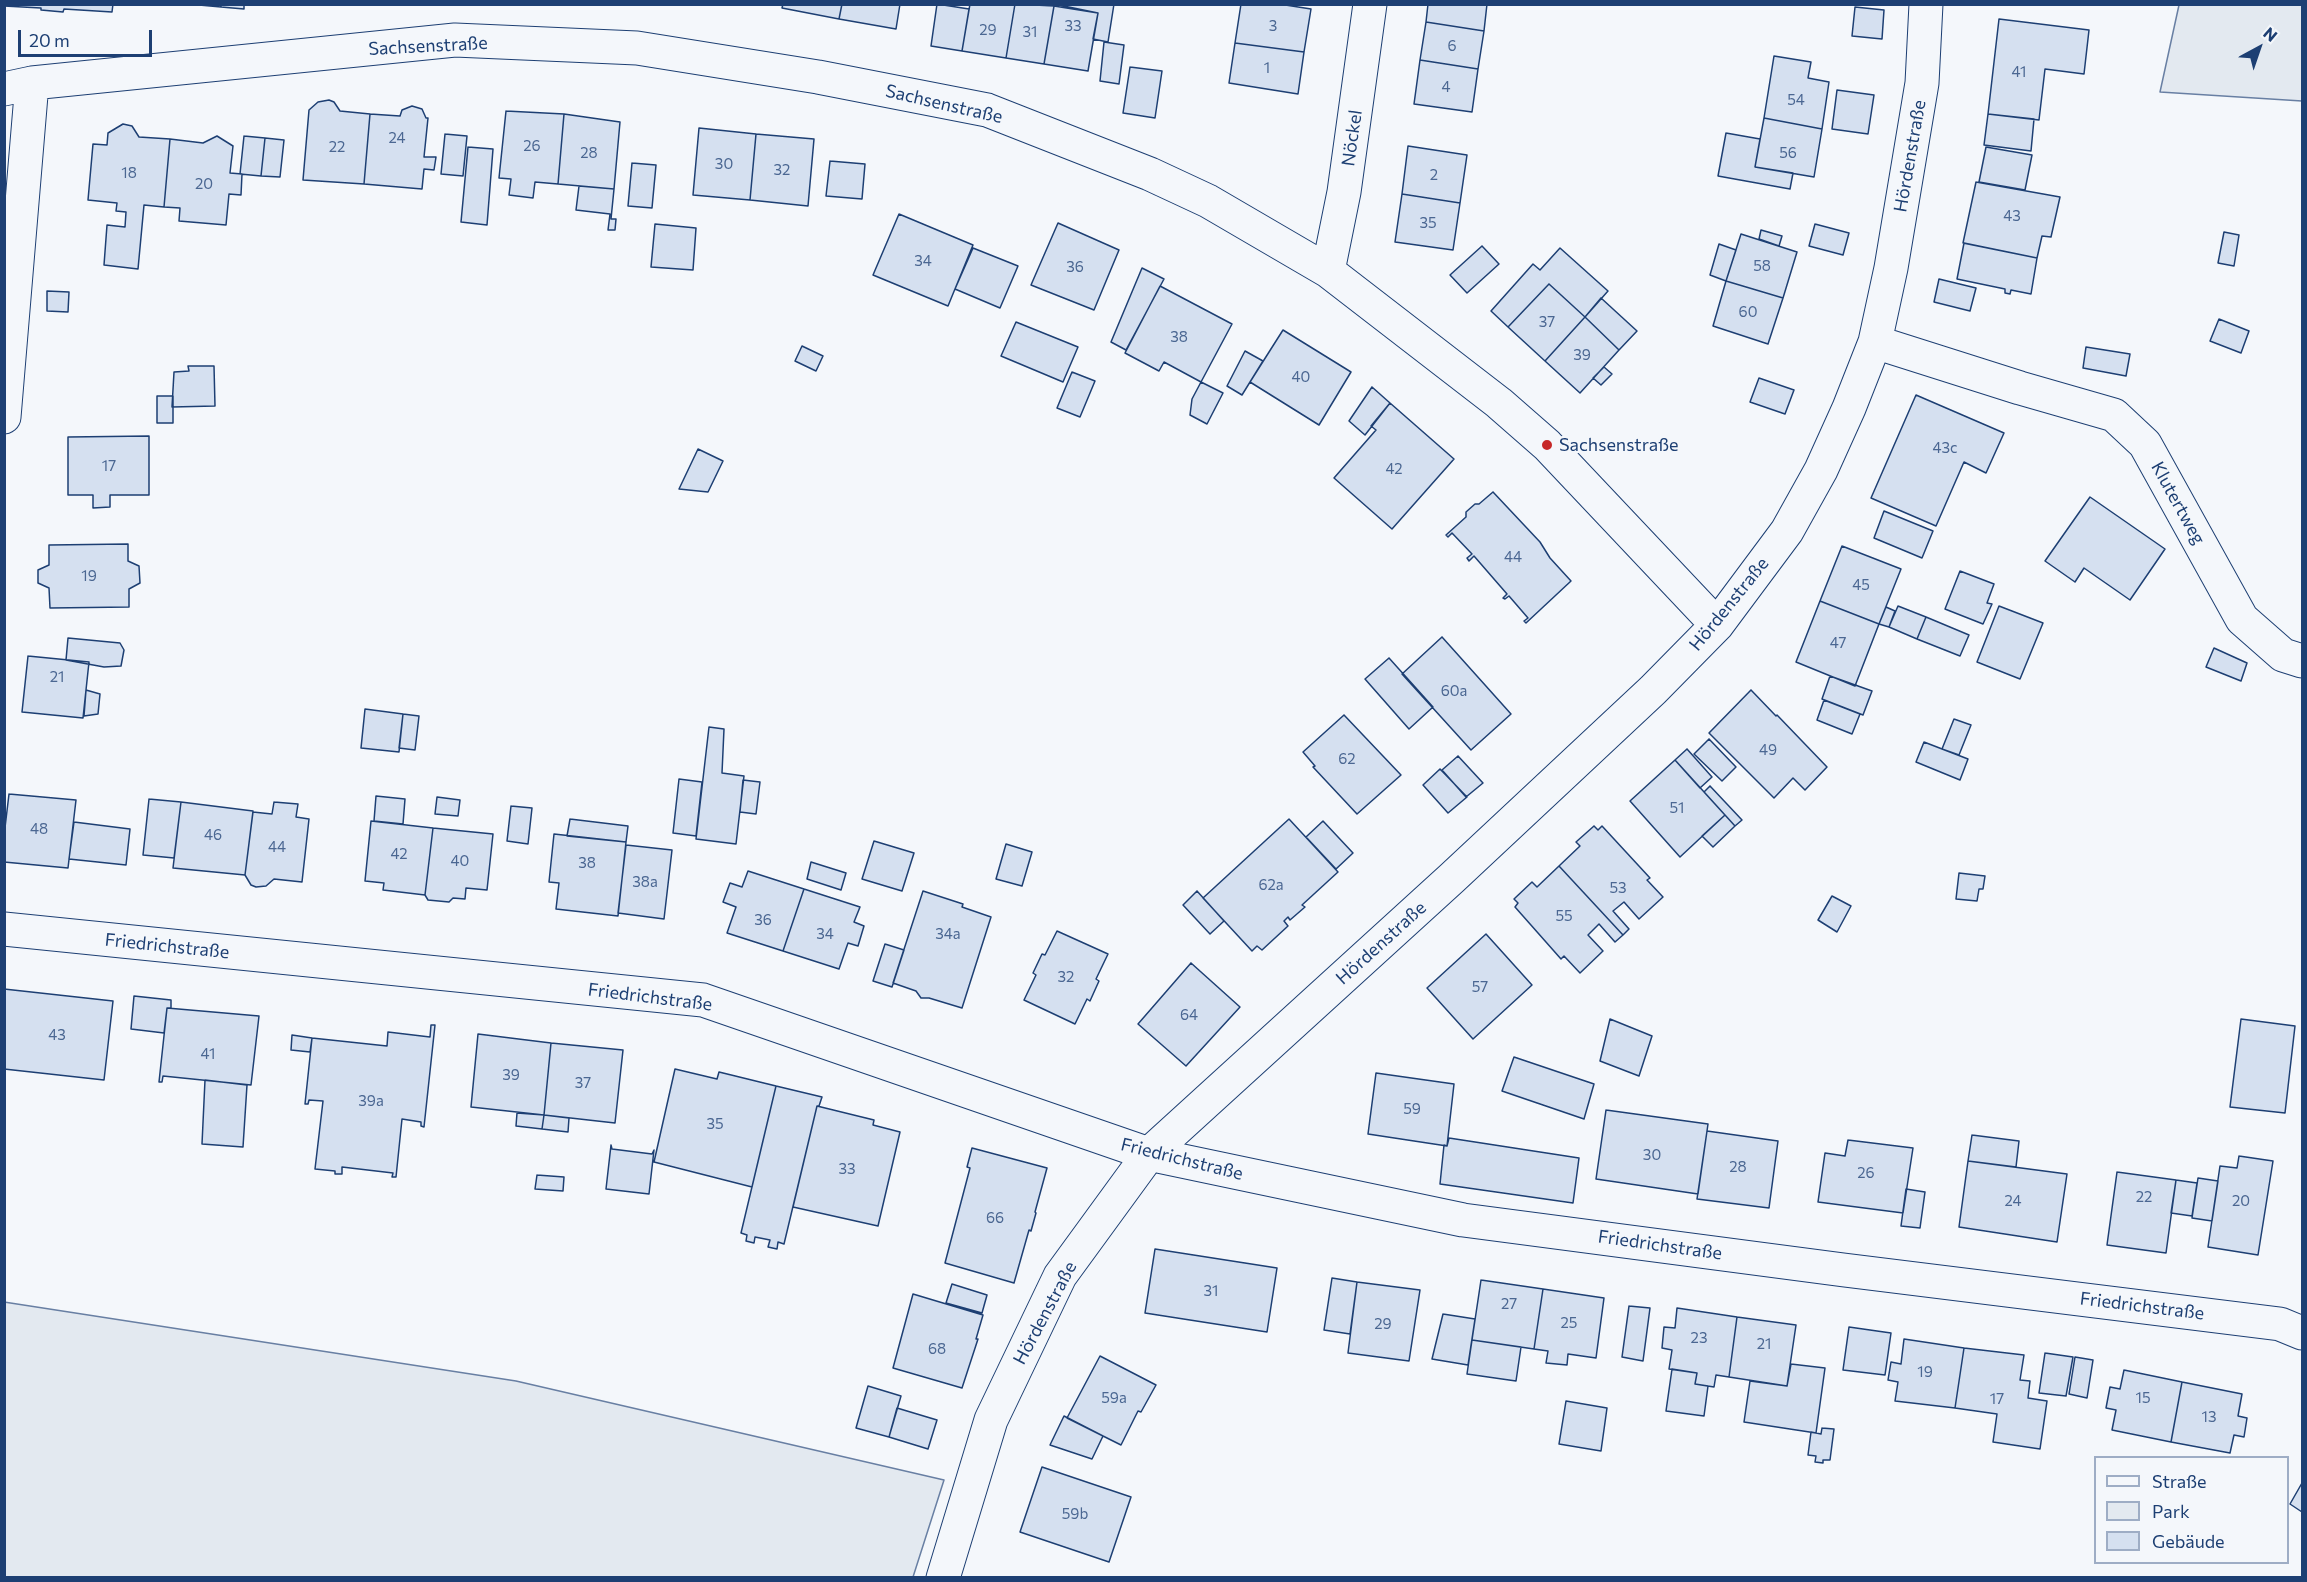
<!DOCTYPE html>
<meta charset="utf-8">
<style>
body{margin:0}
#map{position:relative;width:2307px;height:1582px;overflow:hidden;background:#f4f7fb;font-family:Commissioner,sans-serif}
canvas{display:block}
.frame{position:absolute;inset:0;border:6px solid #1d3f73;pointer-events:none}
.legend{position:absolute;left:2094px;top:1456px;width:195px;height:108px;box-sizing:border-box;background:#f4f7fb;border:2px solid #9eadc5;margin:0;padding:8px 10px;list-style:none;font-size:18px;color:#1d3f73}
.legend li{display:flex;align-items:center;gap:12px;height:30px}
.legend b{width:30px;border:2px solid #9eadc5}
.north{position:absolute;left:2229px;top:18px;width:60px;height:60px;-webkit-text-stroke:4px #f4f7fb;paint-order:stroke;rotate:40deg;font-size:16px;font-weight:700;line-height:24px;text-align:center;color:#1d3f73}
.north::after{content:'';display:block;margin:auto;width:21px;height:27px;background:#1d3f73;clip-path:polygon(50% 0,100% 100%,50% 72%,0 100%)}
.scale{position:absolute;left:18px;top:30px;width:134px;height:27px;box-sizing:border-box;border:3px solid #1d3f73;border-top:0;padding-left:8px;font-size:18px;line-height:21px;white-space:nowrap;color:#1d3f73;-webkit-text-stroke:4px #f4f7fb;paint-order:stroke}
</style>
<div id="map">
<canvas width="2307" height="1582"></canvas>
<div class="frame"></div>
<ul class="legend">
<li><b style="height:8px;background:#f4f7fb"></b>Straße</li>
<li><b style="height:16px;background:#e3e9f0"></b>Park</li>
<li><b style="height:16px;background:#d5e0f0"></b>Gebäude</li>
</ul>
<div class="north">N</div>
<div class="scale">20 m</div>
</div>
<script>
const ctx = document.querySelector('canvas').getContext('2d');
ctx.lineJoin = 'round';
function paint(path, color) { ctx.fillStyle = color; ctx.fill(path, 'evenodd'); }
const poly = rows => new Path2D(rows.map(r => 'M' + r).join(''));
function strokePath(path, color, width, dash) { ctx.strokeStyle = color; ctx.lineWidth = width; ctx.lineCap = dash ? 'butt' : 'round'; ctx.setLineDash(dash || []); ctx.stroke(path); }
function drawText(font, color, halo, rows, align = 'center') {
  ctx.font = font + ' Commissioner,sans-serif'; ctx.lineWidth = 4.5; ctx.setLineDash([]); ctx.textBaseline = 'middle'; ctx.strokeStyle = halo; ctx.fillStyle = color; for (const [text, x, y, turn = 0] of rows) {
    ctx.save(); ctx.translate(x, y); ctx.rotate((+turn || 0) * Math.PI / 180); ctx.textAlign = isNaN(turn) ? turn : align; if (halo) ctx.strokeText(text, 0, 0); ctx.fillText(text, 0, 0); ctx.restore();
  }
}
const green = poly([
 [2179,5,2302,5,2302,101,2160,92,2179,5],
 [4,1302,516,1381,944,1480,913,1577,5,1577,4,1302]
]);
paint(green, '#e3e9f0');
strokePath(green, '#687fa3', 1.5);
const building = poly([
 [4,4,113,4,112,12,64,9,63,12,41,10,41,8,4,6,4,4],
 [188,4,221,4,221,7,188,4],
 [221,4,244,4,244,9,221,7,221,4],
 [783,4,842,4,839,19,782,8,783,4],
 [842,4,900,4,896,29,839,19,842,4],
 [937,4,969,9,962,51,931,46,937,4],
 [970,4,1015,4,1006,58,962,51,970,4],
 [1015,4,1054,6,1044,64,1006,58,1015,4],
 [1054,4,1114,4,1108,42,1093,39,1098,13,1054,4],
 [1241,4,1279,4,1311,9,1304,52,1235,43,1241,4],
 [1428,4,1487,4,1484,31,1426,22,1428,4],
 [1054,6,1098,13,1088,71,1044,64,1054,6],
 [1855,7,1884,10,1882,39,1852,36,1855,7],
 [1999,19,2089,30,2084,74,2045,69,2039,120,1988,114,1999,19],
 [1426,22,1484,31,1478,69,1420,60,1426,22],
 [1104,42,1124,45,1119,84,1100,81,1104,42],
 [1235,43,1304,52,1298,94,1229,83,1235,43],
 [1774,56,1811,62,1808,78,1829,82,1822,129,1764,118,1774,56],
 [1420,60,1478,69,1472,112,1414,104,1420,60],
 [1130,67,1162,71,1155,118,1123,113,1130,67],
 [1837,90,1874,95,1868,134,1832,129,1837,90],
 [329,100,334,102,340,111,370,114,364,184,303,180,309,110,318,102,329,100],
 [412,106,422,109,426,118,428,118,424,157,436,157,434,170,424,169,422,189,364,184,370,114,400,116,402,110,412,106],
 [506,111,564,114,558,184,535,182,533,198,509,195,511,179,499,178,506,111],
 [564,114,620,122,614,189,558,184,564,114],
 [1988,114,2034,119,2031,151,1984,145,1988,114],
 [1764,118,1822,129,1814,177,1755,167,1764,118],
 [123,124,132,126,139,137,170,139,164,207,144,205,138,269,104,265,107,225,125,227,126,212,116,211,117,203,88,200,93,144,107,145,108,133,123,124],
 [699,128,756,134,750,200,693,195,699,128],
 [1726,133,1760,139,1755,167,1793,173,1790,189,1718,176,1726,133],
 [445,134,467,136,463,176,441,174,445,134],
 [756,134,814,139,808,206,750,200,756,134],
 [217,136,233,146,230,173,242,174,241,195,229,194,226,225,179,221,180,208,164,207,170,139,203,143,217,136],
 [244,136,265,138,261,176,240,174,244,136],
 [265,138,284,140,280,177,261,176,265,138],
 [1408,146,1467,155,1460,203,1402,194,1408,146],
 [468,147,493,149,487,225,461,222,468,147],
 [1986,147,2032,155,2025,190,1979,182,1986,147],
 [830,161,865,164,862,199,826,196,830,161],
 [632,163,656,165,652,208,628,206,632,163],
 [1976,182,2060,197,2051,237,2042,236,2037,258,1963,243,1976,182],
 [579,186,614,189,611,219,616,219,615,230,608,230,610,214,576,210,579,186],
 [1402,194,1460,203,1453,250,1395,242,1402,194],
 [899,214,973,245,948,306,873,275,899,214],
 [1058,223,1119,250,1094,310,1031,285,1058,223],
 [655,224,696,228,693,270,651,267,655,224],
 [1815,224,1849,233,1843,255,1809,246,1815,224],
 [1761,230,1782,236,1779,246,1759,239,1761,230],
 [2224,232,2239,235,2234,266,2218,263,2224,232],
 [1741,234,1797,252,1783,298,1726,281,1741,234],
 [1964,243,2037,258,2031,294,2011,290,2010,294,2005,293,2005,289,1957,279,1964,243],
 [1719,244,1736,250,1726,281,1710,275,1719,244],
 [1482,246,1499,264,1467,293,1450,275,1482,246],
 [973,248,1018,266,1000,308,955,289,973,248],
 [1560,248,1608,291,1585,317,1549,284,1508,327,1491,311,1533,264,1540,270,1560,248],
 [1142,268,1164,279,1126,350,1111,342,1142,268],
 [1939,279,1976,288,1970,311,1934,302,1939,279],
 [1726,281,1783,298,1768,344,1713,326,1726,281],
 [1549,284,1585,317,1545,361,1508,327,1549,284],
 [1160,286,1232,324,1201,382,1164,362,1159,371,1125,353,1160,286],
 [47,291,69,292,68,312,47,311,47,291],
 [1601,298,1637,331,1619,350,1585,317,1601,298],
 [1585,317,1619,350,1580,393,1545,361,1585,317],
 [2219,319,2249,331,2241,353,2210,341,2219,319],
 [1016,322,1078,347,1063,382,1001,356,1016,322],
 [1283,330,1351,372,1319,425,1250,382,1283,330],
 [802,346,823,356,816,371,795,361,802,346],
 [2086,347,2130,354,2126,376,2083,368,2086,347],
 [1245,351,1263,361,1242,395,1227,386,1245,351],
 [188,366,214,366,215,406,172,407,174,372,189,371,188,366],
 [1604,367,1612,374,1601,385,1593,378,1604,367],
 [1072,372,1095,381,1080,417,1057,408,1072,372],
 [1759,378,1794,390,1785,414,1750,402,1759,378],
 [1201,382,1223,393,1207,424,1190,415,1192,399,1201,382],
 [1372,387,1390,403,1365,435,1349,421,1372,387],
 [1916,395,2004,433,1986,473,1964,462,1936,526,1871,498,1916,395],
 [157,396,173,396,173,423,157,423,157,396],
 [1390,403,1454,459,1392,529,1334,478,1376,430,1371,426,1390,403],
 [149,436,149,495,110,495,110,507,93,508,93,495,68,495,68,437,149,436],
 [698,449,723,461,708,492,679,489,698,449],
 [1493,492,1540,542,1550,558,1571,581,1526,623,1524,621,1528,618,1509,596,1505,599,1503,598,1507,594,1474,556,1469,561,1467,558,1472,554,1452,533,1448,537,1446,535,1466,517,1466,512,1475,504,1479,504,1493,492],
 [2090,497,2165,549,2130,600,2084,568,2075,582,2045,561,2090,497],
 [1884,511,1933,531,1922,558,1874,538,1884,511],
 [128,544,128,561,139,566,140,583,129,589,129,607,50,608,49,588,38,583,38,570,49,565,49,545,128,544],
 [1842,546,1901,569,1879,624,1820,601,1842,546],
 [1960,571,1994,584,1987,603,1992,604,1983,624,1945,609,1960,571],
 [1820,601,1879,624,1855,686,1796,662,1820,601],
 [1898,606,1926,617,1917,639,1889,627,1898,606],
 [1999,606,2043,623,2020,679,1977,662,1999,606],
 [1886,607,1895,611,1889,627,1879,624,1886,607],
 [1926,617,1969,635,1960,656,1917,639,1926,617],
 [1442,637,1511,714,1471,750,1402,674,1442,637],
 [68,638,120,643,124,650,121,666,104,667,66,660,68,638],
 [2214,648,2247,663,2241,681,2206,667,2214,648],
 [28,656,89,662,83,718,22,712,28,656],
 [1389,658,1433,707,1409,729,1365,679,1389,658],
 [1830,676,1872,691,1863,715,1822,699,1830,676],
 [86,690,100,694,98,714,84,716,86,690],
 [1751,690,1776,716,1777,715,1827,767,1805,790,1793,778,1774,798,1709,733,1751,690],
 [1824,700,1860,714,1852,734,1817,720,1824,700],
 [365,709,403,714,399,752,361,748,365,709],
 [403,714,419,716,415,750,399,748,403,714],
 [1344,715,1401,775,1357,814,1313,767,1315,766,1303,752,1344,715],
 [1954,719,1971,725,1959,755,1942,749,1954,719],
 [709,727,724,729,722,773,744,776,736,844,696,839,709,727],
 [1709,739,1736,767,1722,781,1694,754,1709,739],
 [1924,742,1968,759,1960,780,1916,762,1924,742],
 [1687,749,1712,777,1700,788,1675,760,1687,749],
 [1458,756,1483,783,1466,797,1442,770,1458,756],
 [1675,760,1725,815,1680,857,1630,801,1675,760],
 [1440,769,1467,797,1448,813,1423,785,1440,769],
 [679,779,702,782,696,836,673,833,679,779],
 [743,780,760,782,756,814,740,812,743,780],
 [1710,786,1742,820,1735,826,1704,792,1710,786],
 [9,794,76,800,68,868,4,862,4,836,9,794],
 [376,796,405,799,403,824,374,821,376,796],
 [437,797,460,800,458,816,435,814,437,797],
 [149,799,181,802,174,858,143,855,149,799],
 [181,802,253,811,245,875,173,868,181,802],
 [274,802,298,804,296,817,309,819,302,882,274,879,266,886,256,887,251,885,245,875,253,812,272,814,274,802],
 [511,806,532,808,528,844,507,841,511,806],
 [1725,815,1735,826,1713,847,1702,836,1725,815],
 [570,819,628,826,626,842,567,836,570,819],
 [1289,819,1338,872,1302,905,1305,907,1290,920,1288,917,1284,921,1288,926,1262,950,1257,946,1252,951,1203,898,1289,819],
 [371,821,433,828,425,895,383,890,384,883,365,881,371,821],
 [1323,821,1353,853,1336,869,1306,837,1323,821],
 [74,822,130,829,126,865,69,859,74,822],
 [1594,826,1598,830,1602,826,1650,878,1647,880,1663,897,1639,919,1624,902,1613,911,1629,929,1623,935,1559,866,1580,846,1576,842,1594,826],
 [433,828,493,834,487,890,466,888,465,899,453,898,449,902,428,900,425,895,433,828],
 [554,834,626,842,618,916,556,909,559,883,549,882,554,834],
 [874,841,914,853,902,891,862,879,874,841],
 [1006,844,1032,852,1022,886,996,879,1006,844],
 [626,845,672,850,664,919,618,913,626,845],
 [811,862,846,873,841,890,807,879,811,862],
 [1559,866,1623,935,1615,942,1599,924,1588,935,1603,951,1580,973,1564,956,1561,959,1515,907,1518,903,1514,899,1532,882,1537,887,1559,866],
 [748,871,804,889,783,951,727,933,736,907,723,902,730,883,742,887,748,871],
 [1959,873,1985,876,1983,889,1979,889,1977,901,1956,899,1959,873],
 [804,889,860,907,854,922,864,926,858,946,848,943,839,969,783,951,804,889],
 [923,891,963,904,962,907,991,917,962,1008,929,998,921,998,916,991,893,983,923,891],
 [1197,891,1224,921,1210,934,1183,905,1197,891],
 [1832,896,1851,906,1837,932,1818,920,1832,896],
 [1057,931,1108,954,1096,979,1099,981,1090,1001,1087,999,1075,1024,1024,1000,1036,975,1033,973,1042,954,1045,955,1057,931],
 [1486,934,1532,985,1473,1039,1427,988,1486,934],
 [885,944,904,950,892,987,873,981,885,944],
 [1191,963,1240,1007,1186,1066,1138,1024,1191,963],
 [4,989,113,1001,104,1080,4,1069,4,989],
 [134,996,171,1000,171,1008,167,1008,164,1033,131,1029,134,996],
 [167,1008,259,1016,251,1085,163,1076,162,1082,159,1082,167,1008],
 [1610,1019,1652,1036,1639,1076,1600,1061,1610,1019],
 [2241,1019,2295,1026,2285,1113,2230,1107,2241,1019],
 [431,1025,435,1025,424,1127,421,1126,421,1122,402,1119,396,1177,392,1177,393,1173,342,1167,342,1174,335,1174,335,1171,315,1169,323,1101,309,1100,308,1104,305,1104,312,1038,387,1046,388,1032,430,1037,431,1025],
 [478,1034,551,1043,544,1115,471,1107,478,1034],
 [292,1035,312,1038,310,1052,291,1050,292,1035],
 [551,1043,623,1050,615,1123,544,1115,551,1043],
 [1514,1057,1594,1084,1584,1119,1502,1091,1514,1057],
 [675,1069,717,1079,719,1072,776,1086,752,1187,654,1162,675,1069],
 [1376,1073,1454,1084,1447,1146,1368,1134,1376,1073],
 [205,1080,247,1085,243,1147,202,1144,205,1080],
 [776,1086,822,1097,819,1106,817,1106,784,1244,778,1242,777,1249,768,1247,770,1240,755,1237,754,1243,746,1241,747,1235,741,1233,776,1086],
 [817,1106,874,1120,873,1125,900,1132,878,1226,793,1207,817,1106],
 [1606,1110,1708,1124,1698,1194,1596,1179,1606,1110],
 [517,1113,544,1115,542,1129,516,1126,517,1113],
 [544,1115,569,1118,568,1132,542,1129,544,1115],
 [1707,1131,1778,1141,1769,1208,1697,1199,1707,1131],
 [1972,1135,2019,1141,2016,1167,1968,1161,1972,1135],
 [1449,1138,1579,1158,1573,1203,1440,1184,1444,1145,1447,1146,1449,1138],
 [1848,1140,1913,1148,1903,1213,1818,1202,1825,1153,1845,1156,1848,1140],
 [611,1145,612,1149,652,1154,654,1150,649,1194,606,1189,611,1145],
 [972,1148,1047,1168,1035,1212,1036,1213,1031,1231,1029,1230,1014,1283,945,1263,970,1168,967,1167,972,1148],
 [2239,1156,2273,1161,2258,1255,2208,1247,2220,1166,2237,1168,2239,1156],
 [1968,1161,2067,1174,2057,1242,1959,1227,1968,1161],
 [2117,1172,2176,1180,2166,1253,2107,1245,2117,1172],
 [537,1175,564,1177,563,1191,535,1189,537,1175],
 [2198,1178,2218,1181,2212,1221,2192,1218,2198,1178],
 [2176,1180,2197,1183,2192,1216,2171,1213,2176,1180],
 [1906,1189,1925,1192,1920,1228,1901,1226,1906,1189],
 [1155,1249,1277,1268,1267,1332,1145,1313,1155,1249],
 [1332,1278,1357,1282,1350,1334,1324,1330,1332,1278],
 [1481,1280,1543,1289,1534,1349,1472,1340,1481,1280],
 [1357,1282,1420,1290,1409,1361,1348,1353,1357,1282],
 [952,1284,987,1295,982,1313,946,1303,952,1284],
 [1543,1289,1604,1298,1596,1358,1568,1354,1567,1365,1546,1363,1548,1351,1534,1349,1543,1289],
 [913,1294,983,1315,976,1339,978,1339,962,1388,893,1368,913,1294],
 [1629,1306,1650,1308,1643,1361,1622,1357,1629,1306],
 [1677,1308,1737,1317,1729,1377,1716,1375,1714,1387,1695,1384,1697,1373,1669,1369,1672,1350,1662,1348,1664,1327,1675,1328,1677,1308],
 [1443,1314,1475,1319,1468,1365,1432,1359,1443,1314],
 [1737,1317,1796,1325,1787,1386,1729,1377,1737,1317],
 [1849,1327,1891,1333,1885,1375,1843,1370,1849,1327],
 [1904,1339,1964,1348,1955,1408,1895,1401,1898,1382,1888,1380,1891,1362,1901,1364,1904,1339],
 [1472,1340,1521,1347,1516,1381,1467,1374,1472,1340],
 [1964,1348,2024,1355,2020,1380,2030,1381,2028,1398,2047,1401,2040,1449,1993,1442,1997,1414,1955,1408,1964,1348],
 [2045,1353,2073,1357,2066,1396,2039,1393,2045,1353],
 [1100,1356,1156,1385,1141,1412,1138,1411,1121,1445,1067,1418,1100,1356],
 [2075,1357,2093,1360,2087,1398,2069,1394,2075,1357],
 [1791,1364,1825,1368,1816,1433,1744,1422,1750,1381,1787,1386,1791,1364],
 [1672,1369,1697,1373,1695,1384,1708,1386,1704,1416,1666,1411,1672,1369],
 [2124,1370,2182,1382,2171,1442,2112,1430,2116,1410,2106,1408,2110,1387,2120,1389,2124,1370],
 [2182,1382,2242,1394,2238,1416,2247,1418,2244,1437,2234,1435,2230,1453,2171,1442,2182,1382],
 [868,1386,901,1396,889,1437,856,1428,868,1386],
 [1566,1401,1607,1408,1601,1451,1559,1444,1566,1401],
 [897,1408,937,1420,928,1449,889,1437,897,1408],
 [1064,1416,1103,1436,1092,1459,1050,1445,1064,1416],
 [1822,1428,1834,1429,1830,1460,1823,1460,1823,1463,1815,1462,1816,1456,1808,1455,1811,1432,1821,1434,1822,1428],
 [1042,1467,1131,1497,1109,1562,1020,1532,1042,1467],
 [2302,1483,2302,1512,2290,1504,2302,1483]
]);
paint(building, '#d5e0f0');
strokePath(building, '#1d3f73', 1.5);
const minor = poly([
 [4,89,32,83,455,40,637,48,818,77,987,110,1150,174,1208,201,1328,271,1499,403,1547,445,1717,625],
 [1328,271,1344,192,1370,4],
 [1875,342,2020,388,2114,415,2145,444,2242,619,2283,655,2302,661],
 [4,417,32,83],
 [4,929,703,1000,1149,1154,1463,1220,1844,1270,2280,1324,2302,1333],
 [943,1578,991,1420,1060,1276,1149,1154,1452,878,1653,690,1717,625,1787,531,1821,470,1849,408,1875,342,1891,268,1922,83,1926,4]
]);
strokePath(minor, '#1d3f73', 35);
strokePath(minor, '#f4f7fb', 33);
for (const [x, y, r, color] of [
 [1547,445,6,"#c62828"]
]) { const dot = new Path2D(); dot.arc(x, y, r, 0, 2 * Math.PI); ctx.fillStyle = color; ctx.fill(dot); strokePath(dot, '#f4f7fb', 2); }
drawText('15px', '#4b6792', null, [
 ["33",1073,26],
 ["3",1273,26],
 ["29",988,30],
 ["31",1030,32],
 ["6",1452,46],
 ["1",1267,68],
 ["41",2019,72],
 ["4",1446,87],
 ["54",1796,100],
 ["24",397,138],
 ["26",532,146],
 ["22",337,147],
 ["28",589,153],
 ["56",1788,153],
 ["30",724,164],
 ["32",782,170],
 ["18",129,173],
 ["2",1434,175],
 ["20",204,184],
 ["43",2012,216],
 ["35",1428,223],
 ["34",923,261],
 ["58",1762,266],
 ["36",1075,267],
 ["60",1748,312],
 ["37",1547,322],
 ["38",1179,337],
 ["39",1582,355],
 ["40",1301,377],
 ["43c",1945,448],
 ["17",109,466],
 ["42",1394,469],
 ["44",1513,557],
 ["19",89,576],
 ["45",1861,585],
 ["47",1838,643],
 ["21",57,677],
 ["60a",1454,691],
 ["49",1768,750],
 ["62",1347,759],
 ["51",1677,808],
 ["48",39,829],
 ["46",213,835],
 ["44",277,847],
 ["42",399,854],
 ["40",460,861],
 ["38",587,863],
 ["38a",645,882],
 ["62a",1271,885],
 ["53",1618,888],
 ["55",1564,916],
 ["36",763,920],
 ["34",825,934],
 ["34a",948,934],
 ["32",1066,977],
 ["57",1480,987],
 ["64",1189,1015],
 ["43",57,1035],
 ["41",208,1054],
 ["39",511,1075],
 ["37",583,1083],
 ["39a",371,1101],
 ["59",1412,1109],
 ["35",715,1124],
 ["30",1652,1155],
 ["28",1738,1167],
 ["33",847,1169],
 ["26",1866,1173],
 ["22",2144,1197],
 ["24",2013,1201],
 ["20",2241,1201],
 ["66",995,1218],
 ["31",1211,1291],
 ["27",1509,1304],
 ["25",1569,1323],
 ["29",1383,1324],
 ["23",1699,1338],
 ["21",1764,1344],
 ["68",937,1349],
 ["19",1925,1372],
 ["59a",1114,1398],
 ["15",2143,1398],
 ["17",1997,1399],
 ["13",2209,1417],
 ["59b",1075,1514]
]);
drawText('18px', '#1d3f73', '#f4f7fb', [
 ["Sachsenstraße",428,46,-3],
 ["Sachsenstraße",944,104,13],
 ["Nöckel",1352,138,-82],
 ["Hördenstraße",1910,156,-80],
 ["Klutertweg",2178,503,61],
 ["Hördenstraße",1729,604,-51],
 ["Hördenstraße",1381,943,-42],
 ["Friedrichstraße",167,946,6],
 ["Friedrichstraße",650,997,7],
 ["Friedrichstraße",1182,1159,14],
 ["Friedrichstraße",1660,1245,8],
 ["Friedrichstraße",2142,1306,7],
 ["Hördenstraße",1045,1313,-62]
]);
drawText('18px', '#1d3f73', '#f4f7fb', [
 ["Sachsenstraße",1559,445]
], 'left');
</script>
